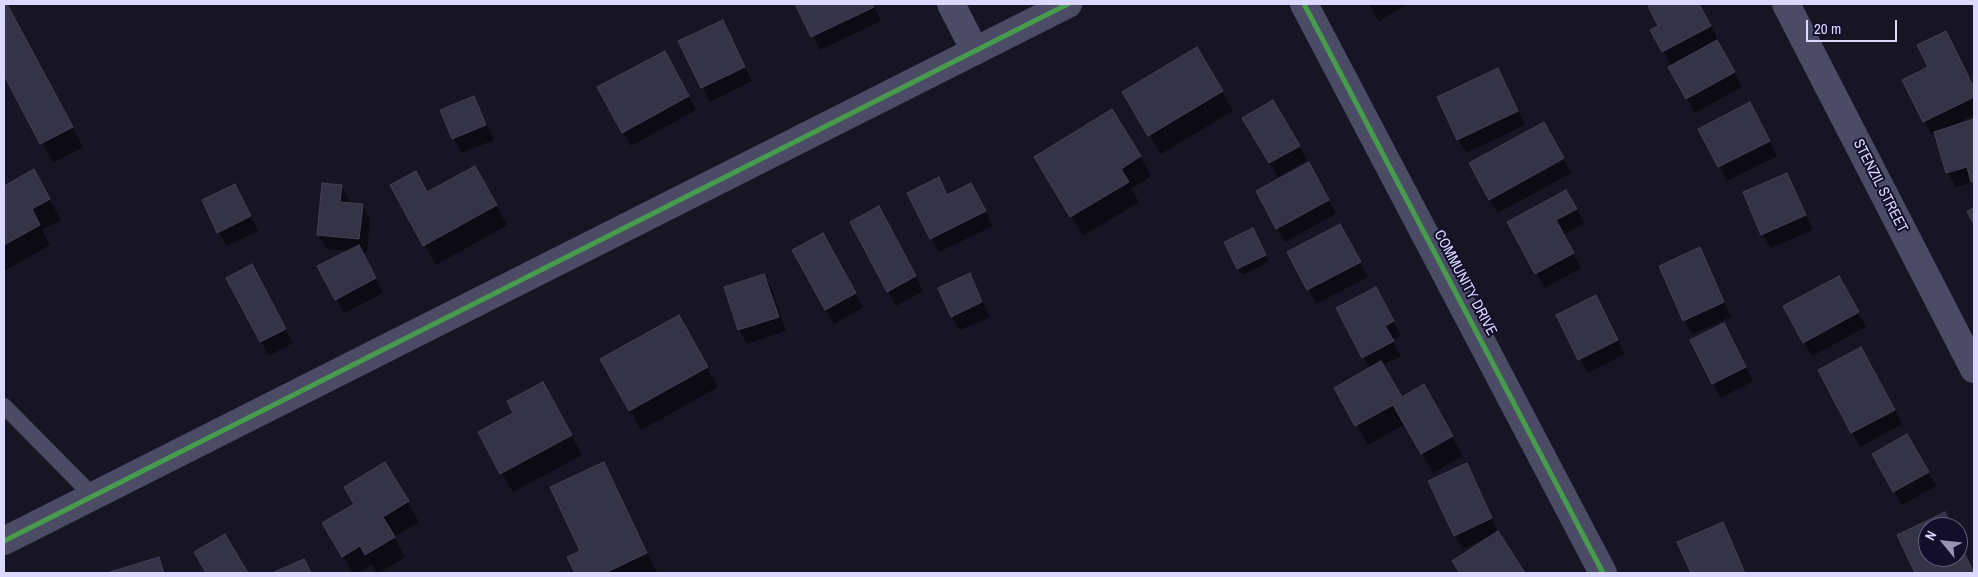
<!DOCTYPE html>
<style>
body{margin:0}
#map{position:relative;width:1978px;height:577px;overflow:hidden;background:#171524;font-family:"Archivo Narrow",sans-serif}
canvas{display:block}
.frame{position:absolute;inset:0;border:5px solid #dbd9ff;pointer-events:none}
.north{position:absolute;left:1918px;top:517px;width:50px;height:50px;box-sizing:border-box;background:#130f2a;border:1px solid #63607f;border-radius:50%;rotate:298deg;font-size:14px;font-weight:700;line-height:20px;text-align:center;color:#dbd9ff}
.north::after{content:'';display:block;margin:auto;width:18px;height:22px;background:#9694b2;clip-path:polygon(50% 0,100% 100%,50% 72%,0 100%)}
.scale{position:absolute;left:1806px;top:20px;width:91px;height:22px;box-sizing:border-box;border:2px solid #dbd9ff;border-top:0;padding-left:6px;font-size:15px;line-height:18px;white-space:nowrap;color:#dbd9ff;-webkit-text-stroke:4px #130f2a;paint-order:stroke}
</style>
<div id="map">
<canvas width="1978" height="577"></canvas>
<div class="frame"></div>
<div class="north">N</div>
<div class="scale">20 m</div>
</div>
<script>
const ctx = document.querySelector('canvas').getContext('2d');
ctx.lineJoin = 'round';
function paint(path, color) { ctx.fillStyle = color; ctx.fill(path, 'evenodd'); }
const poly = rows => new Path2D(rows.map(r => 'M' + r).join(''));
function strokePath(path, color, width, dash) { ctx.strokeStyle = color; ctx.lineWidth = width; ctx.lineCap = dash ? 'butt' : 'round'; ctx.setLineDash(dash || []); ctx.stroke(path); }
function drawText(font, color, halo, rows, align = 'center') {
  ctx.font = font + ' "Archivo Narrow",sans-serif'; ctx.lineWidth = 4; ctx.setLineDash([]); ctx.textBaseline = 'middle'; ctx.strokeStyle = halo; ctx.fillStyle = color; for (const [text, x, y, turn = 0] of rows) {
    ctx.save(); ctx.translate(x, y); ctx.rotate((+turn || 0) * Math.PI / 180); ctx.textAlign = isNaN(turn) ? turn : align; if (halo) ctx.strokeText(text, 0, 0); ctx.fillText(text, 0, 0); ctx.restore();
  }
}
paint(poly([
 [4,4,6,4,16,22,83,147,53,163,4,72],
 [797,4,873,4,881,21,820,50],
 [1369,4,1408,4,1379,21],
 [1654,4,1699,4,1718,40,1716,41,1742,87,1695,113,1670,68,1672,66,1663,51,1660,26,1649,6],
 [722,21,752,81,710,102,680,42],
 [1946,33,1974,88,1974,115,1954,125,1954,127,1974,121,1974,184,1973,182,1956,187,1948,173,1936,134,1932,136,1904,80,1930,68],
 [1196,49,1233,111,1161,154,1124,92],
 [673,67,696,110,631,146,623,132],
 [1505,84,1525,125,1466,153,1458,139],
 [473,97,494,140,462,153,454,139,442,110],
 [1272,101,1307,160,1278,177,1244,118],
 [1757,118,1777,156,1727,181,1700,129],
 [1140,156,1151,176,1131,189,1139,202,1083,236,1047,177],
 [1564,160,1571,173,1498,213,1490,200],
 [33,171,61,220,42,230,50,245,4,271,4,187],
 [1787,175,1813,230,1771,248,1762,234],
 [1317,178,1336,214,1285,242,1277,228],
 [938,179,948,196,979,198,993,226,939,252,931,238],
 [235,185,258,231,227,246,218,232],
 [341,186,349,200,349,204,362,205,370,219,367,253,361,252,383,293,344,313,336,299,350,251,327,249,318,235],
 [392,186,427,193,486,187,507,225,436,265],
 [1566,191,1584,223,1563,235,1581,268,1545,288,1509,223],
 [851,222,887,222,923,291,896,306],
 [1257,236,1269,262,1242,275,1238,268],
 [1348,240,1368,277,1316,304,1289,253],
 [831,249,863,307,834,324,826,310],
 [1699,249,1731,317,1692,334,1684,320],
 [764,275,772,289,786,331,747,344,739,330],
 [969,275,990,317,960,330,952,316],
 [227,278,260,280,293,343,269,356],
 [1847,291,1866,327,1812,356,1804,342],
 [1384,303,1401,336,1392,340,1401,356,1382,365,1401,399,1423,386,1463,456,1433,473,1405,424,1368,445,1336,388,1370,368,1363,357],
 [1603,311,1625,354,1588,373,1580,359],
 [690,336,718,387,641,430,630,410],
 [1731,339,1753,381,1721,398,1691,341],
 [1869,362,1902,424,1860,447,1819,370],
 [554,403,582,455,513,492,502,473],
 [1907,436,1936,486,1902,505,1874,455],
 [384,464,419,522,394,537,405,557,379,573,377,573,372,565,359,573,353,573,324,524,355,505],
 [603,464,614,483,657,573,576,573,569,557,581,551],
 [1474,479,1498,533,1524,573,1461,573,1454,561,1487,540,1486,538,1463,549,1455,535],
 [1944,514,1952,527,1928,527,1928,557,1958,557,1958,539,1974,573,1917,573,1899,536],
 [1722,524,1746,573,1692,573,1679,543],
 [159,559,167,573,111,573]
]), '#0007');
const building = poly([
 [4,4,7,4,73,127,40,144,4,75,4,4],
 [795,4,872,4,874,7,811,37,795,4],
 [1651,4,1699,4,1711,26,1662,52,1650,30,1658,26,1648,6,1651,4],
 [723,20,745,67,701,88,678,41,723,20],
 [1946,31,1974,88,1974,97,1923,122,1902,80,1928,67,1917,45,1946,31],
 [1717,40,1735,72,1686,99,1668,67,1717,40],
 [1197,47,1223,91,1148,136,1122,92,1197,47],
 [665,51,689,96,622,133,597,87,665,51],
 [1498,68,1518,111,1457,140,1437,97,1498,68],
 [474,96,486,125,452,139,440,110,474,96],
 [1273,100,1300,146,1269,163,1242,118,1273,100],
 [1750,102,1770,141,1718,167,1698,129,1750,102],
 [1112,109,1141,156,1121,169,1129,182,1070,217,1034,157,1112,109],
 [1974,119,1974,181,1971,182,1967,167,1946,173,1934,132,1974,119],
 [1544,122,1564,158,1489,200,1469,163,1544,122],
 [1309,162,1329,200,1276,229,1256,191,1309,162],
 [475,166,497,205,423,246,390,185,416,171,427,192,475,166],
 [34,169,50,199,32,209,40,225,4,245,4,186,34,169],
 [1787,173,1806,215,1761,235,1743,192,1787,173],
 [939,177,947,195,971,183,986,211,930,239,907,193,939,177],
 [322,183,342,185,340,202,363,204,359,239,317,235,322,183],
 [235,184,251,216,217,233,202,200,235,184],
 [1566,190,1577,209,1556,220,1574,253,1535,274,1507,222,1566,190],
 [879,206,916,276,887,292,850,222,879,206],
 [1974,207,1974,224,1967,212,1974,207],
 [1340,224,1361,262,1307,290,1287,252,1340,224],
 [1253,228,1266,255,1237,269,1224,242,1253,228],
 [823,233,856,293,825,310,792,250,823,233],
 [359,245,376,278,335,300,317,266,359,245],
 [1700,247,1724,302,1683,321,1659,266,1700,247],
 [252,264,286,329,260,342,226,278,252,264],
 [970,273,982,302,951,317,938,288,970,273],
 [764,274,779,317,738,330,724,287,764,274],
 [1839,276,1859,312,1803,343,1783,306,1839,276],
 [1376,287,1394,321,1385,326,1394,341,1362,358,1336,308,1376,287],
 [1596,295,1618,340,1578,360,1556,315,1596,295],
 [679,315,708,367,629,411,600,359,679,315],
 [1724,323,1746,367,1712,384,1690,340,1724,323],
 [1861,347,1895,410,1851,433,1818,370,1861,347],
 [1381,361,1402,397,1424,384,1453,436,1421,454,1393,405,1355,426,1334,388,1381,361],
 [543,382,572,435,500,474,478,432,513,413,507,401,543,382],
 [1907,434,1929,472,1893,492,1872,454,1907,434],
 [385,462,409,501,383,517,395,537,365,555,360,546,342,557,322,523,354,504,344,487,385,462],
 [604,462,647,553,605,573,575,573,567,557,580,551,550,487,604,462],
 [1467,463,1492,518,1454,536,1428,481,1467,463],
 [1945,512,1952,527,1928,527,1928,557,1958,557,1958,540,1974,573,1915,573,1897,535,1945,512],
 [1723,522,1745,573,1691,573,1677,542,1723,522],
 [1498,531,1525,573,1460,573,1452,561,1498,531],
 [225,534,248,573,206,573,194,552,225,534],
 [159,557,164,573,107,573,159,557],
 [304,559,311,573,274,573,274,572,304,559]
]);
paint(building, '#353346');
strokePath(building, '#434058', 1);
strokePath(poly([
 [4,406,93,496]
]), '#4b4b65', 16);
strokePath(poly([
 [951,4,975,51],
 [1304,4,1603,573],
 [1786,4,1974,369]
]), '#4b4b65', 28);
strokePath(poly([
 [4,541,1068,4]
]), '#4b4b65', 28);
strokePath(poly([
 [1304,4,1603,573],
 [4,541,1068,4]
]), '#469c4c', 5);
drawText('15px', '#dbd9ff', '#130f2a', [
 ["STENZIL STREET",1880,186,63],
 ["COMMUNITY DRIVE",1465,283,62]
]);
</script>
